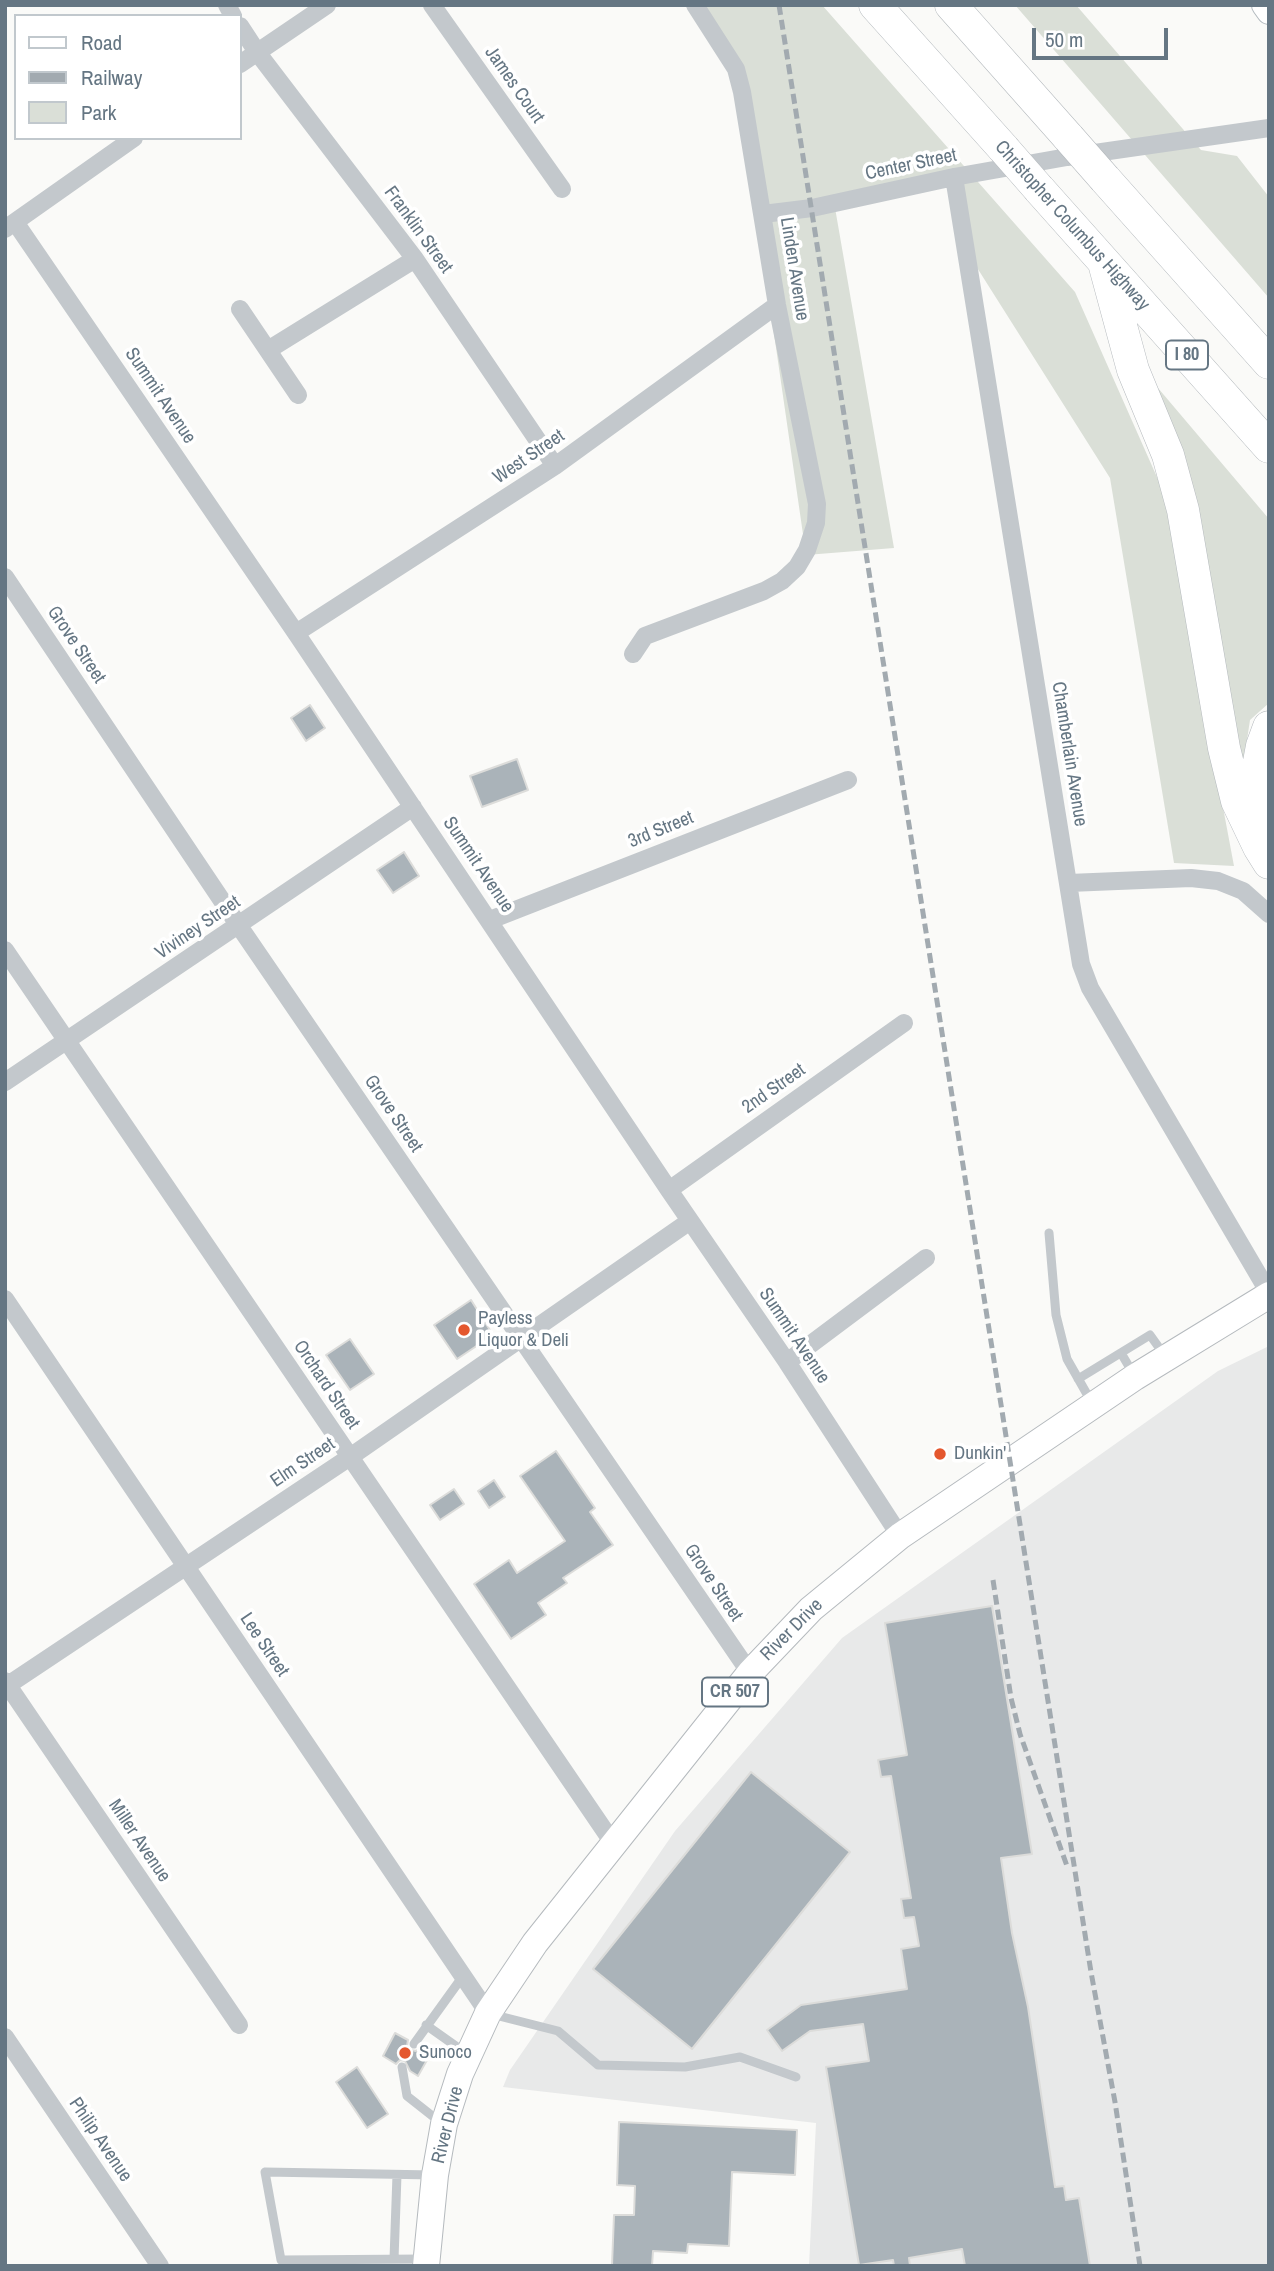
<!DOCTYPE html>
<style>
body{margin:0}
#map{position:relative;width:1274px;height:2271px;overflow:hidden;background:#fafaf8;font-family:"Archivo Narrow",sans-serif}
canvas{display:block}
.frame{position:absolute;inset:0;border:7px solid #657683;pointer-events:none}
.legend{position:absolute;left:14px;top:14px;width:228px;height:126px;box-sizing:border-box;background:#fff;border:2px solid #c1c8cd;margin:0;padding:9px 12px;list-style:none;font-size:21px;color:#657683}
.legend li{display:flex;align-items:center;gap:14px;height:35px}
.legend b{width:35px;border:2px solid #c1c8cd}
.scale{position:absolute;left:1032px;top:28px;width:136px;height:32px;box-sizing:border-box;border:4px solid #657683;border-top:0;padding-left:9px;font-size:21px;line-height:24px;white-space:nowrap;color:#657683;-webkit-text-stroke:5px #fff;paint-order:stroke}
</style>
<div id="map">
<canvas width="1274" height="2271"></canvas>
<div class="frame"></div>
<ul class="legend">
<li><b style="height:9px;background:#fff"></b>Road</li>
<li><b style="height:9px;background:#a2aab0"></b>Railway</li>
<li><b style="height:19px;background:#dadfd7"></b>Park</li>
</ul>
<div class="scale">50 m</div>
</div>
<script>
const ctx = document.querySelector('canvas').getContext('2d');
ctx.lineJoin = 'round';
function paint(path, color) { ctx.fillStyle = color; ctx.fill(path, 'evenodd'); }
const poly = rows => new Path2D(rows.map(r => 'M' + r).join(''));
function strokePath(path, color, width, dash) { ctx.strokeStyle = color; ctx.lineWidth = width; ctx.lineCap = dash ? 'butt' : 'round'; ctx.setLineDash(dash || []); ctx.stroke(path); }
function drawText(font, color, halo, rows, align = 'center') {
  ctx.font = font + ' "Archivo Narrow",sans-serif'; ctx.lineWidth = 7; ctx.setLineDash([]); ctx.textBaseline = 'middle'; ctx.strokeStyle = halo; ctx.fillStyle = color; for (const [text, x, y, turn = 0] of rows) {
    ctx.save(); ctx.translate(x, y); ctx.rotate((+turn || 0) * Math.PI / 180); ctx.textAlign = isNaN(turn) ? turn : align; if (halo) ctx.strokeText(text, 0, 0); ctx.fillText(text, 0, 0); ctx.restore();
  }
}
paint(poly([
 [1269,1346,1269,2266,809,2266,816,2123,503,2087,510,2070,675,1831,842,1638,1218,1371]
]), '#e8e9e9');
paint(poly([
 [694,5,822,5,1075,292,1164,493,1234,866,1174,863,1110,478,969,255,952,178,834,202,894,548,806,555,736,71],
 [1015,5,1076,5,1201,150,1237,156,1269,197,1269,298],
 [1158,388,1269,519,1269,703,1250,720,1240,786,1189,497]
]), '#dadfd7');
const building = poly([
 [310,705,325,728,306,741,291,718,310,705],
 [517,759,528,790,482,807,470,776,517,759],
 [404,852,419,876,393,893,377,870,404,852],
 [471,1300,493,1335,457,1359,434,1325,471,1300],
 [350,1339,374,1374,350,1390,326,1355,350,1339],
 [556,1451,595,1508,590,1512,613,1545,563,1578,567,1583,538,1603,546,1615,511,1639,474,1584,509,1560,517,1573,565,1541,520,1476,556,1451],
 [494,1480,505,1497,489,1508,478,1491,494,1480],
 [454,1489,464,1504,440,1520,430,1505,454,1489],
 [992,1606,1032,1854,1001,1858,1012,1933,1028,2007,1055,2187,1064,2186,1066,2200,1079,2198,1090,2266,965,2266,962,2249,909,2258,910,2266,894,2266,893,2260,859,2265,826,2067,869,2061,863,2024,810,2031,782,2051,767,2030,801,2005,907,1989,901,1949,919,1946,914,1917,904,1918,901,1899,911,1898,891,1776,881,1777,878,1760,907,1755,885,1623,992,1606],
 [751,1772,850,1852,692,2049,593,1969,751,1772],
 [395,2033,408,2040,407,2046,411,2050,416,2051,420,2047,431,2053,418,2076,410,2071,405,2061,400,2060,396,2064,383,2056,395,2033],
 [357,2067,388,2114,367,2128,336,2082,357,2067],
 [619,2122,797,2130,795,2175,732,2172,729,2246,688,2244,687,2253,653,2251,652,2266,612,2265,614,2215,634,2215,635,2186,617,2185,619,2122]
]);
paint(building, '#aab3b9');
strokePath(building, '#dcdcda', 2);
const secondary = poly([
 [1264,5,1269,12]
]);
const primary = poly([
 [426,2266,435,2175,444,2124,460,2074,488,2013,535,1943,750,1673,811,1609,900,1536,1135,1377,1269,1295]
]);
const highway = poly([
 [875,5,1004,149],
 [951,5,1069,138],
 [1105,179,1269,363],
 [1039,189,1269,447],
 [1104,263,1133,370,1168,455,1183,510,1224,748,1237,801,1259,847,1269,863],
 [1269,727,1262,746,1259,762,1262,795,1269,814]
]);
strokePath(secondary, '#b3babf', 26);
strokePath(primary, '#b5babe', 28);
strokePath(highway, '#b4b9bd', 33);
strokePath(poly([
 [1049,1233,1056,1315,1067,1359,1092,1403],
 [1121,1353,1134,1375],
 [1078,1379,1150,1335,1165,1356],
 [491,2014,558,2031,598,2065,685,2067,740,2057,796,2077],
 [426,2025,467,2054],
 [414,2044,463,1976],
 [402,2067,407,2096,440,2122],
 [394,2259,397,2175],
 [422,2259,281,2260,265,2172,434,2175]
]), '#c3c8cc', 9);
strokePath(poly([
 [227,5,233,16],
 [432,5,562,189],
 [240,26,257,52,415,259,555,466],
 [240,64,327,5],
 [954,177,1081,964,1090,988,1269,1293],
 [763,214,812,208,954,177,1067,157,1269,128],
 [15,222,296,633,669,1190,787,1362,900,1536],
 [5,229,134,138],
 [240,309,298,395],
 [268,350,415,259],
 [5,577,239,926,750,1673],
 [296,633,555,466,777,305],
 [633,654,645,636,764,591,782,581,797,567,807,550,816,523,817,504,777,305,742,92,736,69,695,5],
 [1069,883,1191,878,1218,881,1243,891,1269,914],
 [490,920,848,780],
 [5,950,613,1843],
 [5,1082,413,807],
 [669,1190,904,1023],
 [5,1299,488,2013],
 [787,1362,926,1258],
 [5,1681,239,2025],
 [5,1687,350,1457,690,1221],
 [5,2037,160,2266]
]), '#c3c8cc', 18);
strokePath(secondary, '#fff', 24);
strokePath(primary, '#fff', 26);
strokePath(highway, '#fff', 32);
strokePath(poly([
 [779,5,1091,1972,1115,2102,1140,2266],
 [993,1580,1011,1698,1020,1734,1067,1866]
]), '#a2aab0', 5, [10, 5]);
const highwayBridge = poly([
 [1069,138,1105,179],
 [1004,149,1039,189]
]);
strokePath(highwayBridge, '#b4b9bd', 33, []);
strokePath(highwayBridge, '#fff', 32);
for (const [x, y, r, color] of [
 [464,1330,7,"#e4572e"],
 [940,1454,7,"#e4572e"],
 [405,2053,7,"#e4572e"]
]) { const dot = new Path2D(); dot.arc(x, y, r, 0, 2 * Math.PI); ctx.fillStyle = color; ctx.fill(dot); strokePath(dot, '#fff', 2.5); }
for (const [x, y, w] of [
 [1187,355,42],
 [735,1692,66]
]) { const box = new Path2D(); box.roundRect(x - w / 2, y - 14.5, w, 29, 5); ctx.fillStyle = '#fff'; ctx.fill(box); strokePath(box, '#657683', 2); }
drawText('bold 18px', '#657683', null, [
 ["I 80",1187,355],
 ["CR 507",735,1692]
]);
drawText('19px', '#657683', '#fff', [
 ["James Court",514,85,55],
 ["Center Street",911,165,-12],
 ["Christopher Columbus Highway",1072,226,48],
 ["Franklin Street",418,230,54],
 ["Linden Avenue",794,269,81],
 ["Summit Avenue",160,396,56],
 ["West Street",529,457,-34],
 ["Grove Street",76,645,56],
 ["Chamberlain Avenue",1069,754,81],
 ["3rd Street",661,830,-22],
 ["Summit Avenue",478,865,56],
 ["Viviney Street",198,928,-34],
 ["2nd Street",774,1089,-35],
 ["Grove Street",393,1114,56],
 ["Summit Avenue",794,1336,56],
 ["Orchard Street",326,1385,56],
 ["Elm Street",303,1463,-34],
 ["Grove Street",713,1583,56],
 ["River Drive",792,1630,-45],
 ["Lee Street",264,1645,56],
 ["Miller Avenue",139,1841,56],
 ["River Drive",448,2125,-76],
 ["Philip Avenue",100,2140,56]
]);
drawText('19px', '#657683', '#fff', [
 ["Payless",478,1319],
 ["Liquor & Deli",478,1341],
 ["Dunkin'",954,1454],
 ["Sunoco",419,2053]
], 'left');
</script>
